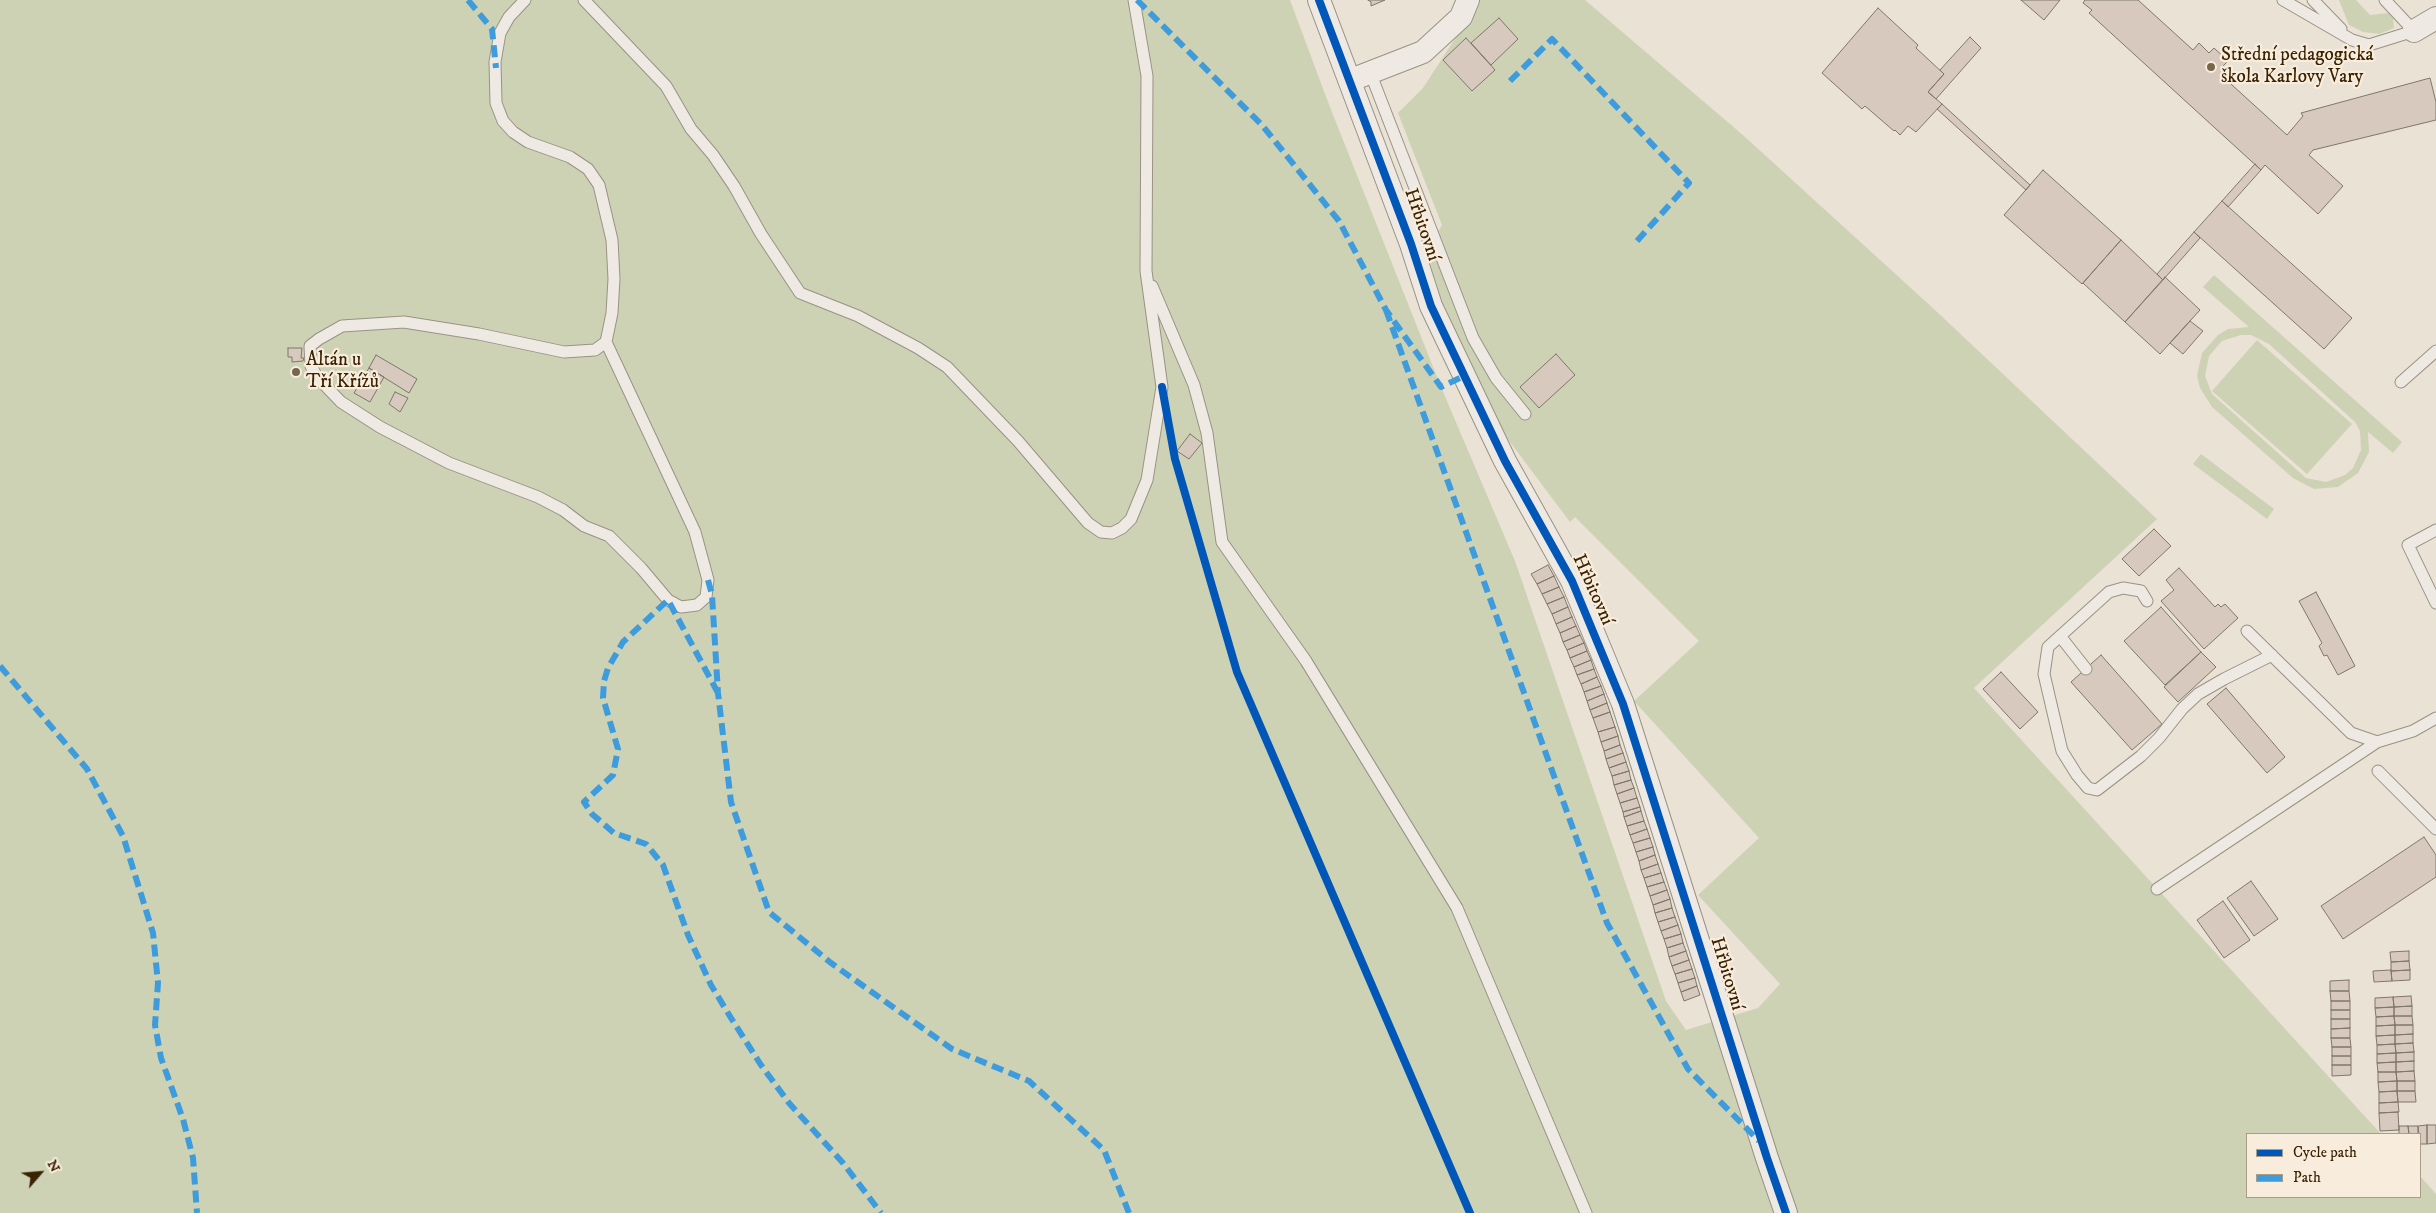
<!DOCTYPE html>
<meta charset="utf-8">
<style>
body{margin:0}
#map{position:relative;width:2436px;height:1213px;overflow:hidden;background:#eae2d4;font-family:"IM FELL DW Pica",serif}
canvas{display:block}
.legend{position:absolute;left:2246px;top:1133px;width:175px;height:65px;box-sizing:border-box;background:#f8eddd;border:1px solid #ac9c85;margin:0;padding:6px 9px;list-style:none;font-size:15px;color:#3a2302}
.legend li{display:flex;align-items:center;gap:10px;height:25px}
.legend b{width:25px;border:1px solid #ac9c85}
.north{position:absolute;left:15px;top:1148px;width:50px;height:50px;-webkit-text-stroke:4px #f8eddd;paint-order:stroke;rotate:63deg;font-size:14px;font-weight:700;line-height:20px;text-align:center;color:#3a2302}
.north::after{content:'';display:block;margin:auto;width:18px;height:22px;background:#3a2302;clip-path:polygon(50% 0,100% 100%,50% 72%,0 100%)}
</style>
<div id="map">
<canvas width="2436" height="1213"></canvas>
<ul class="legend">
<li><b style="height:6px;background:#0057b8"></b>Cycle path</li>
<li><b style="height:6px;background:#3e9cdd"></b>Path</li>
</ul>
<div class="north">N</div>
</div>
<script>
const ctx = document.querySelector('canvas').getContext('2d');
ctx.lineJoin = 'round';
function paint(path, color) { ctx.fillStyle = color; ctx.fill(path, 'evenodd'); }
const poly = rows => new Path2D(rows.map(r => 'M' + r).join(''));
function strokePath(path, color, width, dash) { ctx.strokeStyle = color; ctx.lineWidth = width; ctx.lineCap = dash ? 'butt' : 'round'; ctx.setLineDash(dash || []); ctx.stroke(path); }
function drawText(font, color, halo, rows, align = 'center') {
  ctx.font = font + ' "IM FELL DW Pica",serif'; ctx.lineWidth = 4.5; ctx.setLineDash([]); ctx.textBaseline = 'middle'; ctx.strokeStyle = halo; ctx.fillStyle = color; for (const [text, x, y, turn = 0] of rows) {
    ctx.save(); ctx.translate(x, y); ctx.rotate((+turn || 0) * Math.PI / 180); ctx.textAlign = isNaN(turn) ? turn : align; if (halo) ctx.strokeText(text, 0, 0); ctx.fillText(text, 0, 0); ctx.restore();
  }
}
paint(poly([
 [0,0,1290,0,1328,102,1441,387,1515,561,1666,1001,1686,1030,1758,1008,1780,984,1698,895,1759,838,1634,701,1699,641,1575,517,1570,522,1504,434,1439,301,1427,250,1442,225,1398,113,1423,88,1471,14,1477,0,1585,0,1744,136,1935,310,2157,519,1974,688,2381,1134,2247,1134,2247,1197,2420,1197,2420,1176,2436,1194,2436,1213,0,1213],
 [2339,0,2356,0,2370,15,2388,13,2393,18,2394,28,2379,34,2363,32,2349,25],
 [2214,275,2402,442,2393,453,2368,432,2369,452,2358,473,2338,487,2314,489,2293,478,2212,407,2200,388,2197,376,2202,353,2218,335,2228,329,2249,327,2203,287],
 [2241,335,2251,335,2269,344,2355,422,2360,431,2361,450,2353,468,2345,475,2326,482,2306,478,2212,394,2205,376,2209,356,2222,341],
 [2257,340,2352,424,2307,474,2212,391],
 [2201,454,2274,509,2267,519,2193,464]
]), '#cdd2b5');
const building = poly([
 [1368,0,1385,0,1371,6,1371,2,1368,0],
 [2021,0,2060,0,2044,20,2021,0],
 [2085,0,2138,0,2193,50,2199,43,2209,53,2214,48,2228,61,2223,66,2227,69,2221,75,2287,135,2303,116,2301,113,2430,78,2436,102,2436,120,2313,150,2309,155,2343,186,2318,214,2265,165,2261,170,2089,13,2092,10,2083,3,2085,0],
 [1878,8,1918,45,1916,48,1944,74,1928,92,1942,104,1916,132,1908,126,1900,135,1895,130,1894,131,1865,106,1862,109,1822,73,1878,8],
 [1499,18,1518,39,1491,65,1471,43,1499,18],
 [1970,37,1981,48,1936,99,1928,92,1944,74,1940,70,1970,37],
 [1466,38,1495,70,1472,91,1443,60,1466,38],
 [1942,104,2030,185,2026,190,1937,109,1942,104],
 [2255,164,2261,170,2228,207,2222,201,2255,164],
 [2043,170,2121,240,2082,284,2004,215,2043,170],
 [2222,201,2352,318,2324,349,2194,232,2222,201],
 [2194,232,2200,238,2163,280,2157,274,2194,232],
 [2121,240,2163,280,2125,322,2083,283,2121,240],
 [2165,277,2200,310,2160,354,2125,322,2165,277],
 [2190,321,2203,331,2183,354,2170,343,2190,321],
 [288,348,302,348,301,358,304,358,303,361,292,362,292,357,288,357,288,348],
 [1556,354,1575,375,1539,408,1520,387,1556,354],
 [376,355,417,379,409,393,369,368,376,355],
 [369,368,384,377,370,402,354,393,369,368],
 [395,392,408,398,400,412,389,404,395,392],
 [1190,434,1202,443,1189,459,1177,451,1190,434],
 [2154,529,2171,546,2139,576,2122,559,2154,529],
 [1548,565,1554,576,1537,584,1531,574,1548,565],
 [2179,568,2215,607,2218,604,2221,607,2225,604,2238,618,2204,649,2161,601,2174,590,2166,580,2179,568],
 [1554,576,1559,587,1542,594,1537,584,1554,576],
 [1559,587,1564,597,1547,604,1542,594,1559,587],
 [2316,592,2355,666,2338,675,2327,655,2324,656,2319,646,2322,643,2299,601,2316,592],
 [1564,597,1568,607,1552,614,1547,604,1564,597],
 [1568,607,1572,617,1556,624,1552,614,1568,607],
 [2161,607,2201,652,2165,685,2124,641,2161,607],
 [1572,617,1576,626,1560,633,1556,624,1572,617],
 [1576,626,1580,635,1563,642,1560,633,1576,626],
 [1580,635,1584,643,1567,650,1563,642,1580,635],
 [1584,643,1587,651,1570,658,1567,650,1584,643],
 [1587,651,1591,660,1574,667,1570,658,1587,651],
 [2201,652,2216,667,2178,702,2164,687,2201,652],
 [2101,655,2162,724,2132,750,2071,682,2101,655],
 [1591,660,1594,669,1577,675,1574,667,1591,660],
 [1594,669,1597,677,1581,684,1577,675,1594,669],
 [2001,672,2038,712,2020,729,1983,689,2001,672],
 [1597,677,1601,686,1584,692,1581,684,1597,677],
 [1601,686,1604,694,1587,701,1584,692,1601,686],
 [2226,688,2285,757,2267,773,2207,704,2226,688],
 [1604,694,1607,703,1590,710,1587,701,1604,694],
 [1607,703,1610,712,1593,718,1590,710,1607,703],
 [1610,712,1615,727,1598,732,1593,718,1610,712],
 [1615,727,1618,736,1601,742,1598,732,1615,727],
 [1618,736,1620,745,1604,751,1601,742,1618,736],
 [1620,745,1623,753,1606,759,1604,751,1620,745],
 [1623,753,1626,762,1609,768,1606,759,1623,753],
 [1626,762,1629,771,1612,776,1609,768,1626,762],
 [1629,771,1631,780,1614,785,1612,776,1629,771],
 [1631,780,1634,788,1617,794,1614,785,1631,780],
 [1634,788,1637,798,1620,803,1617,794,1634,788],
 [1637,798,1640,807,1623,812,1620,803,1637,798],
 [1640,807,1641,811,1624,817,1623,812,1640,807],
 [1641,811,1644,821,1627,826,1624,817,1641,811],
 [1644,821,1647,829,1630,835,1627,826,1644,821],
 [1647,829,1650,838,1633,843,1630,835,1647,829],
 [2424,837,2436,855,2436,877,2343,939,2321,906,2424,837],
 [1650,838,1653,847,1636,852,1633,843,1650,838],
 [1653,847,1655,855,1639,861,1636,852,1653,847],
 [1655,855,1658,864,1641,870,1639,861,1655,855],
 [1658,864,1661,873,1644,878,1641,870,1658,864],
 [1661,873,1664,882,1647,887,1644,878,1661,873],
 [2251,881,2278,919,2254,936,2227,898,2251,881],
 [1664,882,1667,890,1650,896,1647,887,1664,882],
 [1667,890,1670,899,1653,905,1650,896,1667,890],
 [1670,899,1672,908,1655,913,1653,905,1670,899],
 [2223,901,2250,940,2224,958,2197,920,2223,901],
 [1672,908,1675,917,1658,922,1655,913,1672,908],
 [1675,917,1678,925,1661,931,1658,922,1675,917],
 [1678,925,1681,934,1664,939,1661,931,1678,925],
 [1681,934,1683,943,1667,948,1664,939,1681,934],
 [1683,943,1686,951,1669,957,1667,948,1683,943],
 [1686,951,1689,960,1672,966,1669,957,1686,951],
 [2409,951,2409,961,2391,962,2390,952,2409,951],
 [1689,960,1692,969,1675,974,1672,966,1689,960],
 [2409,961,2410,970,2391,971,2391,962,2409,961],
 [1692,969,1695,978,1678,983,1675,974,1692,969],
 [2391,970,2392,981,2374,982,2373,971,2391,970],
 [2410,970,2410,980,2392,981,2391,971,2410,970],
 [1695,978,1697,986,1681,992,1678,983,1695,978],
 [2349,980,2349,991,2330,991,2330,981,2349,980],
 [1697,986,1700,995,1684,1001,1681,992,1697,986],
 [2330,991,2349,991,2350,1001,2331,1001,2330,991],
 [2411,996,2412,1006,2394,1007,2393,997,2411,996],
 [2393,997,2394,1007,2375,1008,2375,998,2393,997],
 [2331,1001,2350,1001,2350,1010,2331,1010,2331,1001],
 [2412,1006,2412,1016,2394,1016,2394,1007,2412,1006],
 [2394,1007,2394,1016,2376,1017,2375,1008,2394,1007],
 [2331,1010,2350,1010,2350,1019,2331,1019,2331,1010],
 [2394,1016,2412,1016,2413,1025,2395,1025,2394,1016],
 [2394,1016,2395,1025,2376,1026,2376,1017,2394,1016],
 [2331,1019,2350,1019,2350,1028,2331,1029,2331,1019],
 [2395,1025,2395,1035,2376,1036,2376,1026,2395,1025],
 [2395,1025,2413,1025,2413,1034,2395,1035,2395,1025],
 [2350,1028,2350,1038,2331,1038,2331,1029,2350,1028],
 [2413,1034,2413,1043,2395,1044,2395,1035,2413,1034],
 [2395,1035,2395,1044,2377,1045,2376,1036,2395,1035],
 [2331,1038,2350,1038,2351,1047,2332,1047,2331,1038],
 [2413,1043,2414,1052,2396,1053,2395,1044,2413,1043],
 [2395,1044,2396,1053,2377,1054,2377,1045,2395,1044],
 [2332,1047,2351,1047,2351,1056,2332,1056,2332,1047],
 [2414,1052,2414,1061,2396,1062,2396,1053,2414,1052],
 [2396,1053,2396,1062,2377,1063,2377,1054,2396,1053],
 [2332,1056,2351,1056,2351,1065,2332,1065,2332,1056],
 [2414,1061,2414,1071,2396,1072,2396,1062,2414,1061],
 [2396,1062,2396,1072,2378,1072,2377,1063,2396,1062],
 [2332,1065,2351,1065,2351,1075,2332,1076,2332,1065],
 [2414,1071,2415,1081,2397,1081,2396,1072,2414,1071],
 [2378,1072,2396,1072,2397,1081,2378,1082,2378,1072],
 [2397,1081,2415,1081,2415,1091,2397,1091,2397,1081],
 [2397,1081,2397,1091,2379,1092,2378,1082,2397,1081],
 [2397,1091,2398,1102,2379,1103,2379,1092,2397,1091],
 [2397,1091,2415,1091,2416,1102,2398,1102,2397,1091],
 [2398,1102,2399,1112,2379,1113,2379,1103,2398,1102],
 [2398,1112,2399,1130,2380,1131,2379,1113,2398,1112],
 [2427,1125,2436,1125,2436,1143,2427,1144,2427,1125],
 [2427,1125,2427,1144,2420,1144,2418,1126,2427,1125],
 [2399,1126,2408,1126,2409,1134,2399,1134,2399,1126],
 [2408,1126,2418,1126,2418,1134,2409,1134,2408,1126]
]);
paint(building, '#d7c9bd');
strokePath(building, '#7f776a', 1);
const service = poly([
 [525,0,509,17,500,33,495,62,496,103,503,121,513,132,528,142,570,157,588,169,599,185,612,240,614,279,612,313,606,342,595,350,564,352,479,334,404,322,342,326,319,339,310,346,311,366,317,377,341,402,380,427,449,463,538,497,563,510,584,526,609,536,641,568,668,600,681,607,697,605,706,597,708,580,695,532,606,342],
 [584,0,666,86,691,129,713,155,734,186,761,234,800,293,858,316,918,348,947,367,1018,441,1088,523,1101,532,1112,533,1122,528,1131,519,1147,480,1162,387,1146,271,1147,76,1134,0],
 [2283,0,2352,40,2369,45,2414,31,2385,0],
 [2313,0,2341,29],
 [1370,72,1473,338,1496,378,1525,414],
 [1152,286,1194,385,1207,433,1222,542,1306,661,1457,908,1586,1213],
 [2401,382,2436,351],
 [2436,530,2408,545,2436,603],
 [2147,601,2141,591,2123,588,2109,592,2048,647,2044,674,2062,751,2077,775,2088,788,2097,790,2141,756,2159,738,2182,709,2198,694,2224,679,2272,655],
 [2247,631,2351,733,2377,742,2413,731,2436,718],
 [2060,636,2086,669],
 [2378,771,2436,829],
 [2157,889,2377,742]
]);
const minor = poly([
 [1319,0,1411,244,1431,306,1505,461,1572,581,1623,704,1767,1158,1786,1213],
 [2414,31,2436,18],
 [1351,80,1423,52,1461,17,1468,0]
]);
strokePath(service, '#999285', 13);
strokePath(minor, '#999285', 24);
strokePath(service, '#eeeae3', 11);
strokePath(minor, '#eeeae3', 22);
strokePath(poly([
 [468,0,492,29,496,68],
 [1137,0,1262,125,1339,221,1386,310,1441,387,1464,376],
 [1510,81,1552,39,1689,183,1637,241],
 [1386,310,1607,923,1688,1069,1759,1141],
 [708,580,712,595,718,693,731,802,769,912,831,963,952,1049,1029,1081,1104,1150,1129,1213],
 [0,666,87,769,123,836,153,933,158,983,155,1025,161,1058,183,1119,193,1158,197,1213],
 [718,693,668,600,623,642,608,668,604,681,603,698,618,749,613,775,584,802,592,814,614,833,646,844,663,865,688,935,711,985,731,1018,761,1065,789,1103,843,1163,881,1213]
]), '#3e9cdd', 6, [12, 6]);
strokePath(poly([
 [1319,0,1411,244,1431,306,1505,461,1572,581,1623,704,1767,1158,1786,1213],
 [1162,387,1175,459,1237,672,1470,1213]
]), '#0057b8', 8);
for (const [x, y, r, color] of [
 [2211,67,5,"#78664c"],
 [296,372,5,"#78664c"]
]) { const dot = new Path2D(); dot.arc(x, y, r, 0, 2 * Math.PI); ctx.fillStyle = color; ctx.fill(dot); strokePath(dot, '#f8eddd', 2); }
drawText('19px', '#3a2302', '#f8eddd', [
 ["Střední pedagogická",2221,56],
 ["škola Karlovy Vary",2221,78],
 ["Altán u",306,361],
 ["Tří Křížů",306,383]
], 'left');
drawText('19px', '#3a2302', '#f8eddd', [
 ["Hřbitovní",1421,225,71],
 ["Hřbitovní",1592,590,66],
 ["Hřbitovní",1726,974,73]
]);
</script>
